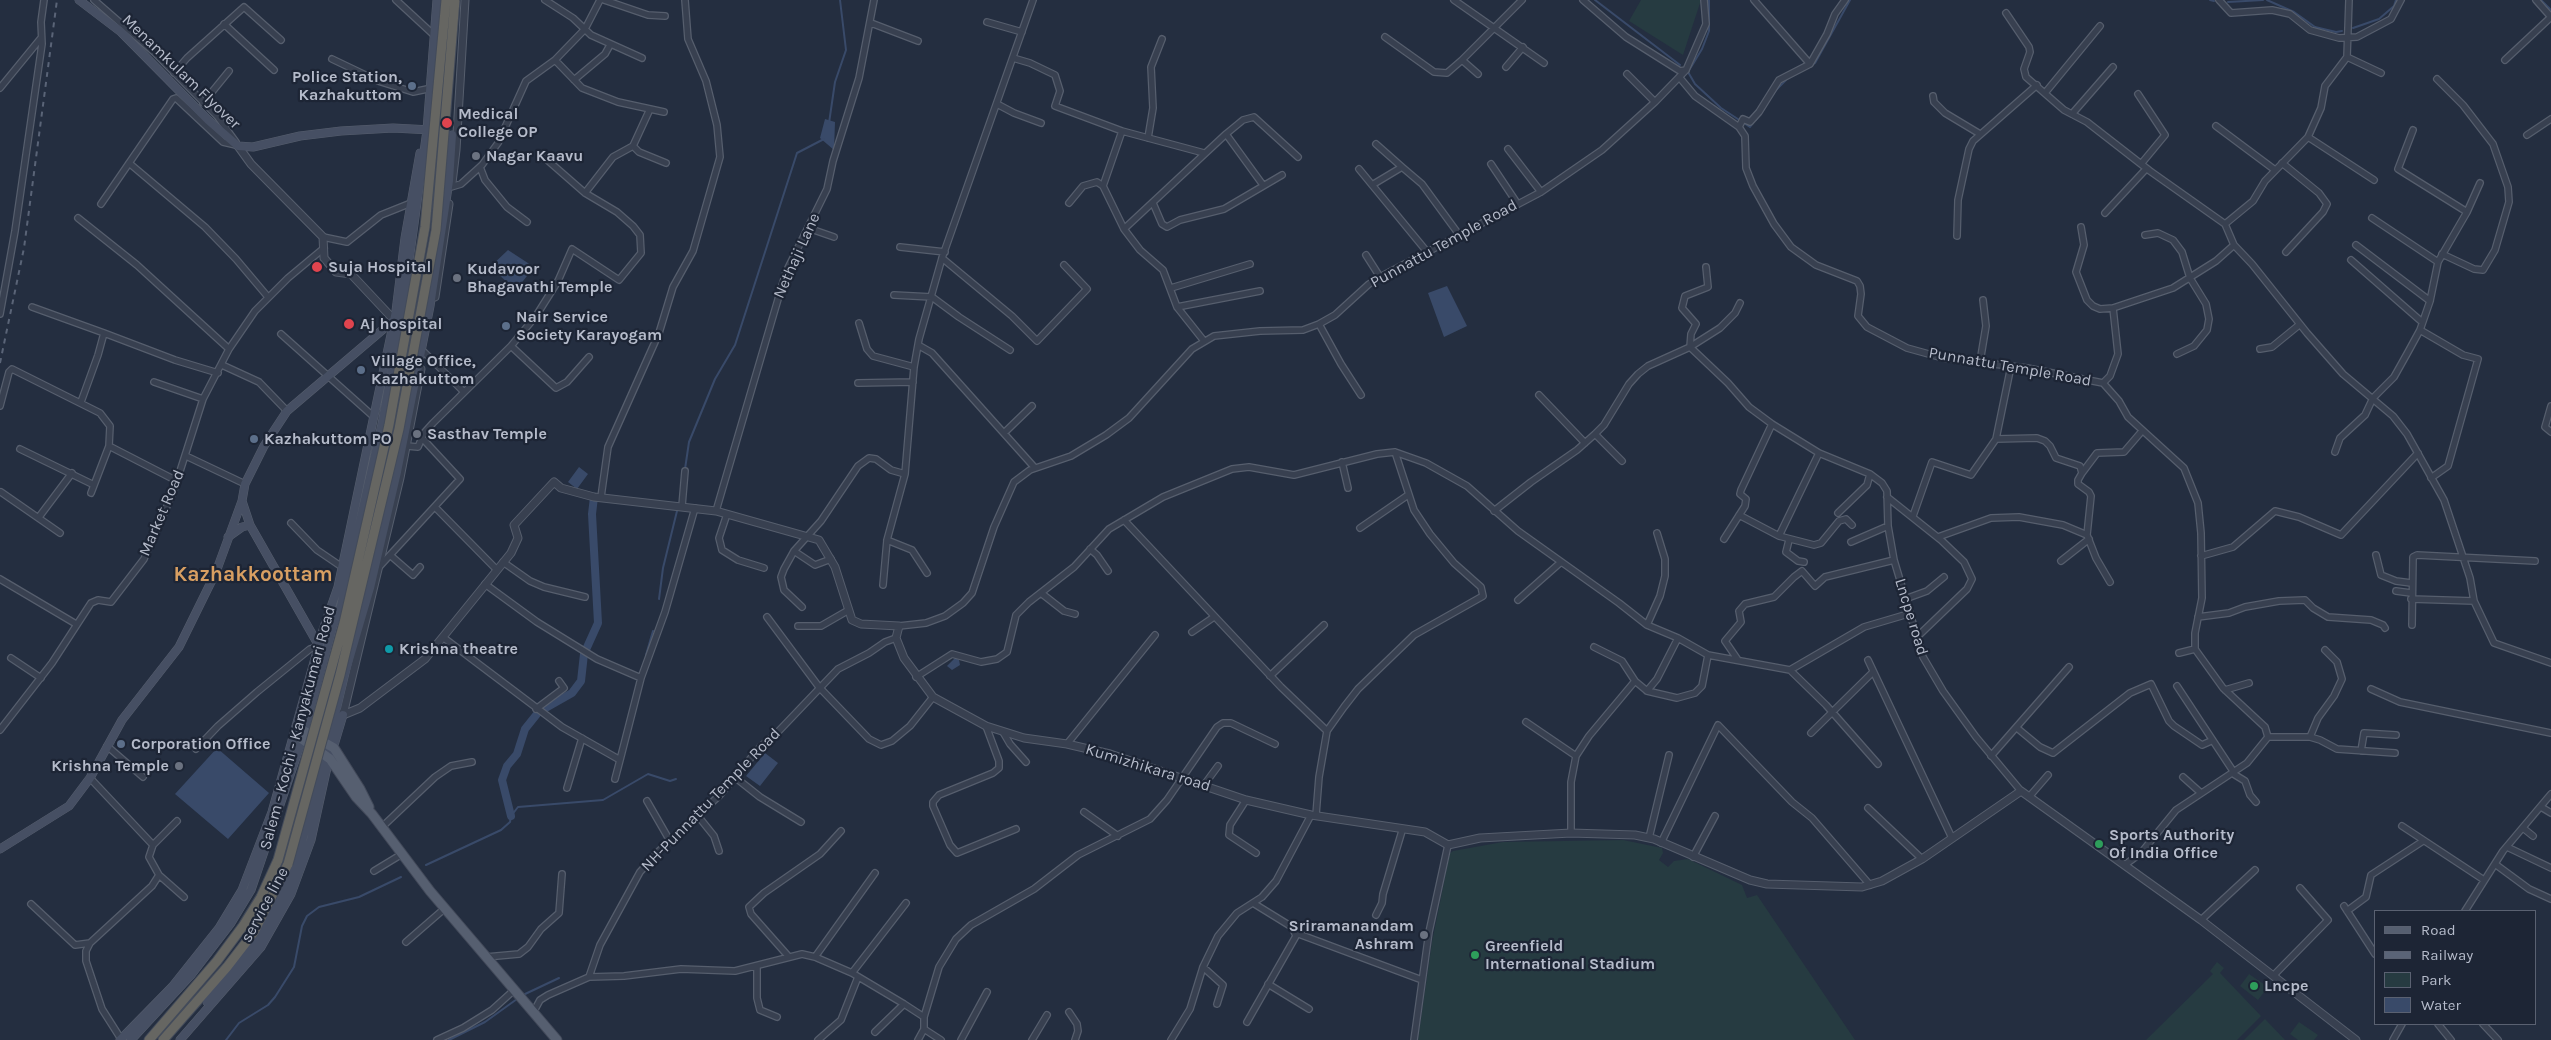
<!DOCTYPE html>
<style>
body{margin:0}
#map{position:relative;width:2551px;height:1040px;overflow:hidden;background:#242e40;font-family:Karla,sans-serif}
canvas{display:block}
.legend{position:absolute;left:2374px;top:910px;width:162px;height:115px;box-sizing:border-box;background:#1d2535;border:1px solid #5a6171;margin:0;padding:6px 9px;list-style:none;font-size:15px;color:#b5bbca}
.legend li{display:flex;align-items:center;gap:10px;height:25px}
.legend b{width:25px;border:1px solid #5a6171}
</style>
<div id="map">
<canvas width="2551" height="1040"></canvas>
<ul class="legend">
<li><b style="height:6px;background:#565f70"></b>Road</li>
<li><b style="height:6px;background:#5a6477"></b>Railway</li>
<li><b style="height:14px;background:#263b41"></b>Park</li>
<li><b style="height:14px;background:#394a69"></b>Water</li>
</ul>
</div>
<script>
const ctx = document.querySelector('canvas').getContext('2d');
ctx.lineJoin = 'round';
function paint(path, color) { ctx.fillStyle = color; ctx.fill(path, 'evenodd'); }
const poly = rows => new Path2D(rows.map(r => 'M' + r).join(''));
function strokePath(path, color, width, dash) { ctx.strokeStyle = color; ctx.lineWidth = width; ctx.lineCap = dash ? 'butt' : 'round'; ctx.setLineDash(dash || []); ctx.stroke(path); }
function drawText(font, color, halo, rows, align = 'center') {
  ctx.font = font + ' Karla,sans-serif'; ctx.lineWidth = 4.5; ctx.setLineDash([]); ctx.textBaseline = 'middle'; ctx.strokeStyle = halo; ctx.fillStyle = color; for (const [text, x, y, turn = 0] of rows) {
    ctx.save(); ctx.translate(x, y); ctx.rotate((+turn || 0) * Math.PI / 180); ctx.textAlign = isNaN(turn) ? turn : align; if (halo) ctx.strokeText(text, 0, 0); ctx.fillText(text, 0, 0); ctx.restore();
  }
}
paint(poly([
 [1641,0,1701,0,1683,55,1629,21],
 [1623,840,1662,848,1663,853,1659,860,1668,867,1674,861,1688,859,1742,885,1747,898,1757,895,1855,1040,1418,1040,1432,942,1450,853,1453,851,1503,842],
 [2217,962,2224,968,2220,973,2261,1016,2237,1040,2146,1040,2213,974,2210,971],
 [2249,974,2268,987,2258,1000,2240,986],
 [2265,1019,2285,1040,2244,1040],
 [2299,1022,2318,1035,2314,1040,2298,1040,2290,1034]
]), '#263b41');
paint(poly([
 [825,119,835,122,834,150,820,138],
 [508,250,534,267,516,290,490,267],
 [1447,286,1467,326,1444,337,1428,293],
 [579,467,588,474,577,489,568,482],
 [955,658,959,660,960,665,952,670,947,666],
 [217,748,269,793,228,839,175,794],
 [765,753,778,763,760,786,746,776]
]), '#394a69');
strokePath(poly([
 [1595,0,1680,65],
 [1709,0,1709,31,1702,49,1688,72,1695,84,1721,108,1750,127,1753,123],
 [2210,0,2214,1],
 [2267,0,2294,12,2315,27,2336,32,2342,31],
 [2541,0,2551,10],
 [2228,2,2263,0],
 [2353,28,2379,19,2394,6,2396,0],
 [1798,73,1815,63,1850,0],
 [1756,120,1776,90,1788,78],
 [829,123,835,82,846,50,840,0],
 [685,469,689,442,715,379,735,345,797,153,824,139],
 [659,599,663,568,677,511],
 [646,655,653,631],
 [426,865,501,830,510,822,511,816,518,807,603,800,648,774,670,781,676,779],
 [523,995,559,978],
 [226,1040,239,1023,268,1005,275,997,294,967,302,926,307,916,319,907,359,897,401,877],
 [449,1040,485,1022,517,999]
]), '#394a69', 2);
strokePath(poly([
 [542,710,572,693,581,681,584,654,598,623,592,514,594,497],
 [511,816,502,780,507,766,517,754,525,729,537,714]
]), '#394a69', 8);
const minor = poly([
 [94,0,155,53,217,116,236,142],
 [396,0,435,36],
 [545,0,573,18,591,35,642,58],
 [604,0,648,15,665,16],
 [1454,0,1544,63],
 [1583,0,1626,37,1680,71,1686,70],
 [1754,0,1810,64],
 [2219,0,2231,13,2272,10,2290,14,2310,30,2339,38,2357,37,2391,19,2401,0],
 [2349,0,2347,57,2325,86,2321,108,2308,137,2265,181,2253,201,2225,224,2234,245,2252,264,2307,333,2343,374,2393,416,2407,434,2444,500,2470,578,2474,601,2494,643,2551,663],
 [2536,0,2551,17],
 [2006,13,2029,47,2030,52,2024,69,2026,77,2064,110,2087,122,2150,171,2225,224],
 [987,22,1022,32],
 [871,23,918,41],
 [224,24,274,70],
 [1385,37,1434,72,1447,73,1462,60],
 [2347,57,2381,73],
 [1013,58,1030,63,1055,75,1060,91,1055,106,1122,131],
 [332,59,378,81,413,92,432,88],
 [555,60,582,88,618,102,664,112],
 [2505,60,2551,17],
 [1506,67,1523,47],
 [174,73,187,58,244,7,281,40],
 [1478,74,1462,60,1522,0],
 [1627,74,1655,102],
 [1680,78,1695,96,1739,127,1745,136,1746,168,1753,186,1774,224,1791,247,1816,265,1857,281,1860,286,1861,294,1858,316,1867,327,1907,348,1943,358,2027,368,2103,383,2119,401,2128,417,2184,468,2198,503,2201,533,2202,598,2195,633,2195,649,2223,688,2265,727,2268,737,2247,763,2176,810,2141,853,2126,864],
 [2437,79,2463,105,2493,144,2508,187,2509,202,2495,250,2483,270,2474,269,2442,254],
 [574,80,605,54,610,45],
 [0,88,41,38],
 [2045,93,2100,26],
 [2138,94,2165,135,2141,164],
 [1933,96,1934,102,1945,113,1980,134],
 [203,103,229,71],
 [997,104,1014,113,1041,123],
 [2072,114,2113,67],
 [2216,126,2275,170],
 [1739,127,1743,119,1750,122,1759,112,1779,80,1810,64,1827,34,1835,14,1845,0],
 [2413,130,2398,169,2467,212],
 [1226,134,1243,120,1254,117,1298,157],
 [2527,135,2551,119],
 [2308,137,2374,180],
 [1148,138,1153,108,1151,67,1162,39],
 [1376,144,1402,167],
 [633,146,639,152,666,163],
 [1508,149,1541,192],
 [129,163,205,227,236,259,268,297],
 [2282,163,2319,193,2327,204,2323,212,2286,252],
 [1491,164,1517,203],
 [480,167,485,180,507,207,527,222],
 [1359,169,1428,253],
 [1372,185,1402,167,1422,184,1460,236],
 [1103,186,1124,229],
 [451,187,461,184,482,165,498,143,526,81,555,60,585,29,600,0],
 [585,193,613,157,633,146,650,109],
 [1069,203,1083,186,1097,182,1103,186,1122,131,1204,153],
 [1153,203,1162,224,1167,227,1180,220,1224,209,1282,175],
 [101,204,173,99,176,98,223,142,236,145],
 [2105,213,2146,169],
 [78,218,137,265,229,349],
 [2372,218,2438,262],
 [2081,227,2084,245,2076,272,2087,300,2093,306,2100,309,2113,308,2173,288,2216,261,2234,245],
 [808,228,834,237],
 [2145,235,2158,233,2173,240,2182,252,2190,278,2206,304,2209,319,2207,330,2194,346,2177,354],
 [1957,236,1958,200,1969,149,1973,141,2037,85],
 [323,237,347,242,381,215,411,203],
 [2356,245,2430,301],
 [900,247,945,252],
 [1366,255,1380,277],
 [942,258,1012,316,1037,341,1087,289,1064,265],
 [2351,260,2422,322],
 [1171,288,1250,264],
 [894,295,932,297,959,317,1010,350],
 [32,307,104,333],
 [1177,307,1260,291],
 [0,314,15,231,42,44,41,22,44,0],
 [859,323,867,349,873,356,914,367],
 [1319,324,1341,364,1361,395],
 [2420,330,2463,355,2478,359,2448,466,2431,478],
 [281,334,374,417],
 [1204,341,1177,307,1163,270,1140,250,1124,229,1226,134,1263,185],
 [918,345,932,353,1035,468],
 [511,346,536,316,558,281,572,249,619,280,641,253,640,235,633,226,617,212,585,193,545,158],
 [1690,347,1691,334,1696,324,1682,308,1685,296,1708,287,1706,267],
 [1690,347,1720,328,1735,313,1740,303],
 [2260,349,2272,347,2299,325],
 [424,352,463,391],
 [1980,362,1986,326,1983,300],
 [222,365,259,382,287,411],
 [154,382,203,399],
 [858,383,913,382],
 [2103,383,2110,376,2118,354,2113,308],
 [1539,395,1585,443],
 [81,402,98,355,104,333,175,360,218,373],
 [0,406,9,372,12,369,100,413,110,426,109,446,91,493],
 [2551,406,2545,427,2551,432],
 [1004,433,1032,406],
 [1595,434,1622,461],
 [1996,439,2037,438,2045,441,2050,446,2056,458,2080,466,2082,473,2078,480,2078,484,2089,492,2091,496,2087,535,2096,558,2110,582],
 [109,446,177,481],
 [407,446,418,447,424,433,433,423,511,346,556,388,567,382,589,357],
 [20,449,94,485],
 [2335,452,2340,438,2365,415,2373,398,2394,377,2408,352,2420,330,2430,301,2438,262,2467,212,2480,183],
 [186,456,245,484],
 [1342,462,1348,488],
 [2082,473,2097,453,2124,452,2142,431],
 [1,492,60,533],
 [601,497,608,447,659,333,673,287,693,251,720,157,717,125,706,81,688,39,685,0],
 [1887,497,1941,540,1964,562,1972,579,1967,589,1917,637],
 [682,506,685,471],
 [435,507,497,570],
 [716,511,786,272,827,189,833,161,859,78,874,0],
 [1494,511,1531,482,1577,450,1595,434,1604,425,1629,384,1638,374,1648,366,1690,347,1728,383,1749,407,1772,424,1819,453,1870,474,1882,483,1887,491,1888,526,1894,560,1923,657,1943,691,1976,737,2021,791],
 [1838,513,1867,485,1870,474],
 [727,514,719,538,722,550,738,560,764,568],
 [1739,515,1779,536,1814,545,1821,543,1839,521,1846,519,1852,525],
 [1913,516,1932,462,1971,475,1996,439,2011,366],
 [39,517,72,473],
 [1124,520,1281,687,1327,731],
 [291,523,317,550,342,567],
 [1360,528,1408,495],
 [1779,536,1819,453],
 [1938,537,1991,518,2019,517,2063,525,2087,535],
 [1724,539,1745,506,1746,499,1740,494,1741,490,1772,424],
 [887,540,912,550,927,573],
 [1789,540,1786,552,1798,561,1804,562],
 [1851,542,1888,526],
 [1090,549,1097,555,1108,571],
 [794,551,815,565,831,559],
 [390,555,413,575,420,567],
 [2376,555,2381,575,2396,581,2411,583],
 [2201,556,2233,547,2275,511,2299,517,2341,535,2418,453],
 [2061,561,2089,539],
 [503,562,530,581,544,587,585,597],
 [379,567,460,479,422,438],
 [0,579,76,624],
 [485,584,537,622,597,659,641,678],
 [883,585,887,540,905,474],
 [2396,591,2411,593],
 [1041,593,1064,611,1075,614],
 [1905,599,1927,591,1944,577],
 [2411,599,2474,601],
 [1518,600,1561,562],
 [802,607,784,590,781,577,784,569,794,551,821,521,858,466,869,458,876,459,891,470,905,474,914,367,919,339,942,258,1033,0],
 [767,617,819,687,869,739,881,745,892,741,910,726,933,697],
 [2198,617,2229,613,2245,607,2279,601,2305,600,2313,608,2328,617,2371,620,2383,625,2385,628],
 [1647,625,1660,596,1665,576,1665,559,1657,533],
 [2412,625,2413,557,2417,555,2535,561],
 [798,626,821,626,847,611],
 [899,626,926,623,945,616,963,603,972,593,994,527,1014,482,1030,470,1071,456,1106,435,1129,418,1192,349,1214,336,1260,331,1303,330,1319,324,1335,315,1369,284,1380,277,1541,192,1602,150,1655,102,1686,70,1706,24,1704,0],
 [1192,632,1214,617],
 [444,638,562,727,620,760,641,678,665,612,695,508],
 [1594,647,1622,661,1635,681],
 [2179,653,2195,649],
 [11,658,41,678],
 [1738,660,1725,641,1741,622,1739,611,1745,604,1774,597,1794,577,1802,571,1815,586,1825,577,1894,560],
 [1868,660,1952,838],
 [1790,670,1864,627,1908,614],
 [1270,676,1324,625],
 [916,677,952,654,981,662,997,659,1007,652,1016,615,1029,602,1074,567,1109,529,1163,497,1232,469,1249,467,1294,475,1377,454,1395,452,1426,463,1467,486,1518,531,1619,603,1647,625,1678,638,1708,655,1790,670,1826,705,1878,764],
 [2177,686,2233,771],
 [2371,689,2400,702,2551,733],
 [2225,690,2249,683],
 [1647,691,1677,698,1695,693,1702,686,1708,655],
 [536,709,564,688,559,681],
 [1526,722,1576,756],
 [986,726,999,761,999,768,993,773,939,795,933,802,933,806,950,845,957,853,1016,829],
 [2017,728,2040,747,2053,753,2130,693,2151,684,2169,721,2174,726,2202,745,2211,741],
 [0,730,52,663,91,603,98,600,111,602,144,559,174,490,203,399,229,349,255,311,288,278,324,248],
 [1003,732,1010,744,1026,762],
 [1811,733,1873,672],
 [2268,737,2310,737,2320,740,2337,749,2395,753],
 [2310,737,2318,718,2334,696,2342,679,2337,662,2325,650],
 [1067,744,1155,635],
 [107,746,143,777],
 [196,749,218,726,257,692,310,649,319,646],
 [2361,751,2364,733,2396,735],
 [1991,756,2069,667],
 [2232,773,2245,781,2250,795,2256,802],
 [2183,777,2201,793],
 [90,778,153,845,149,857,159,875,152,886,90,943,86,951,86,961,102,1009,121,1039],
 [736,778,760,797,801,822],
 [615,779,620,760],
 [1204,785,1218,766],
 [567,788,582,738],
 [2029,797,2048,775],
 [1246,800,1230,825,1229,835,1256,853],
 [647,801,670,841],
 [2541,807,2551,813],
 [1868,808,1922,859],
 [1084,812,1118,836],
 [1316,815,1319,777,1327,731,1344,707,1358,689,1414,635,1483,596,1481,587,1454,563,1430,534,1414,510,1395,452],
 [698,816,714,836,719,851],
 [2402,826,2484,880],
 [382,827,435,777,451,766,472,762],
 [2523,828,2533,836],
 [1571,833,1571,782,1576,756,1589,736,1635,681,1647,691,1657,679,1678,638],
 [1649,838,1669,755],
 [1661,843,1718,725,1792,802,1812,818,1870,885],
 [153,845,177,821],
 [2507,847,2551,868],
 [1693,857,1715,816],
 [2495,864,2529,889,2551,899],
 [374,871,402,854],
 [159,875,184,897],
 [31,904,75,945,90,943],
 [2344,906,2375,954],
 [2347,911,2366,897,2371,875,2423,841],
 [2465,911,2503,851,2551,794],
 [1376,915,1382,903,1383,894,1402,831],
 [2201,920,2255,870],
 [1296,933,1422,980],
 [406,942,444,909],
 [486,957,519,954,528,947,541,929,559,913,562,874],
 [789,957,751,914,749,907,764,893,820,854,841,831],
 [815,957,875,873],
 [757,967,757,998,760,1010,777,1017],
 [1203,967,1223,985,1217,1004],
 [852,973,906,903],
 [2274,975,2328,920,2300,888],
 [589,977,600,945,640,872,659,851,720,795,760,747,774,736,838,669,869,653,885,642,896,638],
 [1268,984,1309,1009],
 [1069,1012,1077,1024,1078,1031,1075,1040],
 [533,1013,540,1000,548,995,589,977,624,976,681,969,735,971,802,954,815,957,852,973,904,1004,924,1017,924,1029,941,1040],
 [924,1017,939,967,956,939,971,925,1034,889,1078,855,1150,819,1167,800,1217,727,1223,723,1231,723,1275,744],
 [1247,1022,1296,936,1292,927,1253,903],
 [2438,1024,2451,1040],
 [2483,1024,2498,1040],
 [875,1032,904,1004],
 [437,1040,463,1028,492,1010,513,991],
 [818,1040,841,1020,858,977],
 [918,1040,924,1029],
 [961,1040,987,992],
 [1032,1040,1047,1015],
 [1171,1040,1190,1009,1203,967,1218,936,1237,913,1262,897,1276,881,1311,815],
 [1414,1040,1429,932,1448,845],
 [2393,1040,2402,1024]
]);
const tertiary = poly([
 [238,146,251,164,323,237,324,258,336,272,351,274,396,322],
 [452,183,456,150,465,0],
 [435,297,449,204],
 [339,713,343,715,360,708,425,659,511,553,518,538,514,525,554,482,561,488,594,497,716,511,819,540,835,567,852,620,861,624,899,626,896,638,904,658,933,697,986,726,1024,738,1067,744,1110,754,1246,800,1311,815,1425,832,1448,845,1480,838,1571,833,1635,835,1654,839,1750,880,1767,884,1862,887,1882,881,1922,859,2021,791,2201,920,2356,1040],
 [343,715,400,478,421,369]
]);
const secondary = poly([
 [79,0,121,32,208,120,238,146,253,147,300,136,341,131,393,128,431,130],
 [242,501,250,525,319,646],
 [228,537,242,527,250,525],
 [321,774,344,677,370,588,397,472,430,306,449,181,452,135],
 [0,849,69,806,90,778,122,720,179,647,216,572,242,501,245,484,264,446,287,411,394,320],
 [207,1002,254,944,281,899,295,866,321,774,325,770],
 [120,1040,172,987,219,928,242,890,272,812,323,630,338,587,396,311,405,238,420,153],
 [131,1040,191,975,231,923,251,890,302,740,333,626,341,606,382,424,400,326,427,130,437,0],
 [180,1040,261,947,291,894,311,840,326,772,343,715]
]);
const primary = poly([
 [297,727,334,748,360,789,369,807],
 [295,734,330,759,356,797,372,814,430,891,557,1040]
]);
const trunk = poly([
 [149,1040,217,961,243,926,261,897,278,860],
 [163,1040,227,967,254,932,288,864]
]);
strokePath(minor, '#565e6d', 8);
strokePath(tertiary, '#565e6d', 9);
strokePath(secondary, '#565e6d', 9);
strokePath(primary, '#424959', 11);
strokePath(trunk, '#434b5a', 11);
strokePath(minor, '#384050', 5.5);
strokePath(tertiary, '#384050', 7);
strokePath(secondary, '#464f63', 8);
strokePath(primary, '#565f70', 9);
strokePath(trunk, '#666662', 9);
strokePath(poly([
 [0,363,24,248,57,0]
]), '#5a6477', 2, [5, 5]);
const trunkBridge = poly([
 [278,860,344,623,389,425,425,227,446,0],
 [288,864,340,675,399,429,436,230,455,0]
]);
strokePath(trunkBridge, '#434b5a', 11, []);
strokePath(trunkBridge, '#666662', 9);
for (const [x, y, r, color] of [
 [412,86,5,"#5c6f8a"],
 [447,123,6,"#e0444e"],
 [476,156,5,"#6b7280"],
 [317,267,6,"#e0444e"],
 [457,278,5,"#6b7280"],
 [349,324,6,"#e0444e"],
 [506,326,5,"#5c6f8a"],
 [361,370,5,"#5c6f8a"],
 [417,434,5,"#6b7280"],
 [254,439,5,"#5c6f8a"],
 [389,649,5,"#0f9aa8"],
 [121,744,5,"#5c6f8a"],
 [179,766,5,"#6b7280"],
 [2099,844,5,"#2e9e5b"],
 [1424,935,5,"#6b7280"],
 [1475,955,5,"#2e9e5b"],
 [2254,986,5,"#2e9e5b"]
]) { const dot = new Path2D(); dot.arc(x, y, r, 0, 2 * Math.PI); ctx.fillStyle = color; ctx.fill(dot); strokePath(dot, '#1d2535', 2); }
drawText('16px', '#b5bbca', '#1d2535', [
 ["Menamkulam Flyover",181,72,44],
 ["Punnattu Temple Road",1444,244,-29],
 ["Nethaji Lane",797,256,-66],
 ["Punnattu Temple Road",2010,367,10],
 ["Market Road",162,513,-67],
 ["Lncpe road",1911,617,73],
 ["Salem - Kochi - Kanyakumari Road",298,728,-75],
 ["Kumizhikara road",1148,768,17],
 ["NH-Punnattu Temple Road",711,800,-46],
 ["service line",265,905,-62]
]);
drawText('bold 16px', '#b5bbca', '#1d2535', [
 ["Police Station,",402,77,"right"],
 ["Kazhakuttom",402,95,"right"],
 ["Medical",458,114],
 ["College OP",458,132],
 ["Nagar Kaavu",486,156],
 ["Suja Hospital",328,267],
 ["Kudavoor",467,269],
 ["Bhagavathi Temple",467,287],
 ["Nair Service",516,317],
 ["Society Karayogam",516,335],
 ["Aj hospital",360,324],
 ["Village Office,",371,361],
 ["Kazhakuttom",371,379],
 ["Sasthav Temple",427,434],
 ["Kazhakuttom PO",264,439],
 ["Krishna theatre",399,649],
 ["Corporation Office",131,744],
 ["Krishna Temple",169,766,"right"],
 ["Sports Authority",2109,835],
 ["Of India Office",2109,853],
 ["Sriramanandam",1414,926,"right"],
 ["Ashram",1414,944,"right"],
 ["Greenfield",1485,946],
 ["International Stadium",1485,964],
 ["Lncpe",2264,986]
], 'left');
drawText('bold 21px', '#d89f62', '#1d2535', [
 ["Kazhakkoottam",253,575]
]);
</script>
